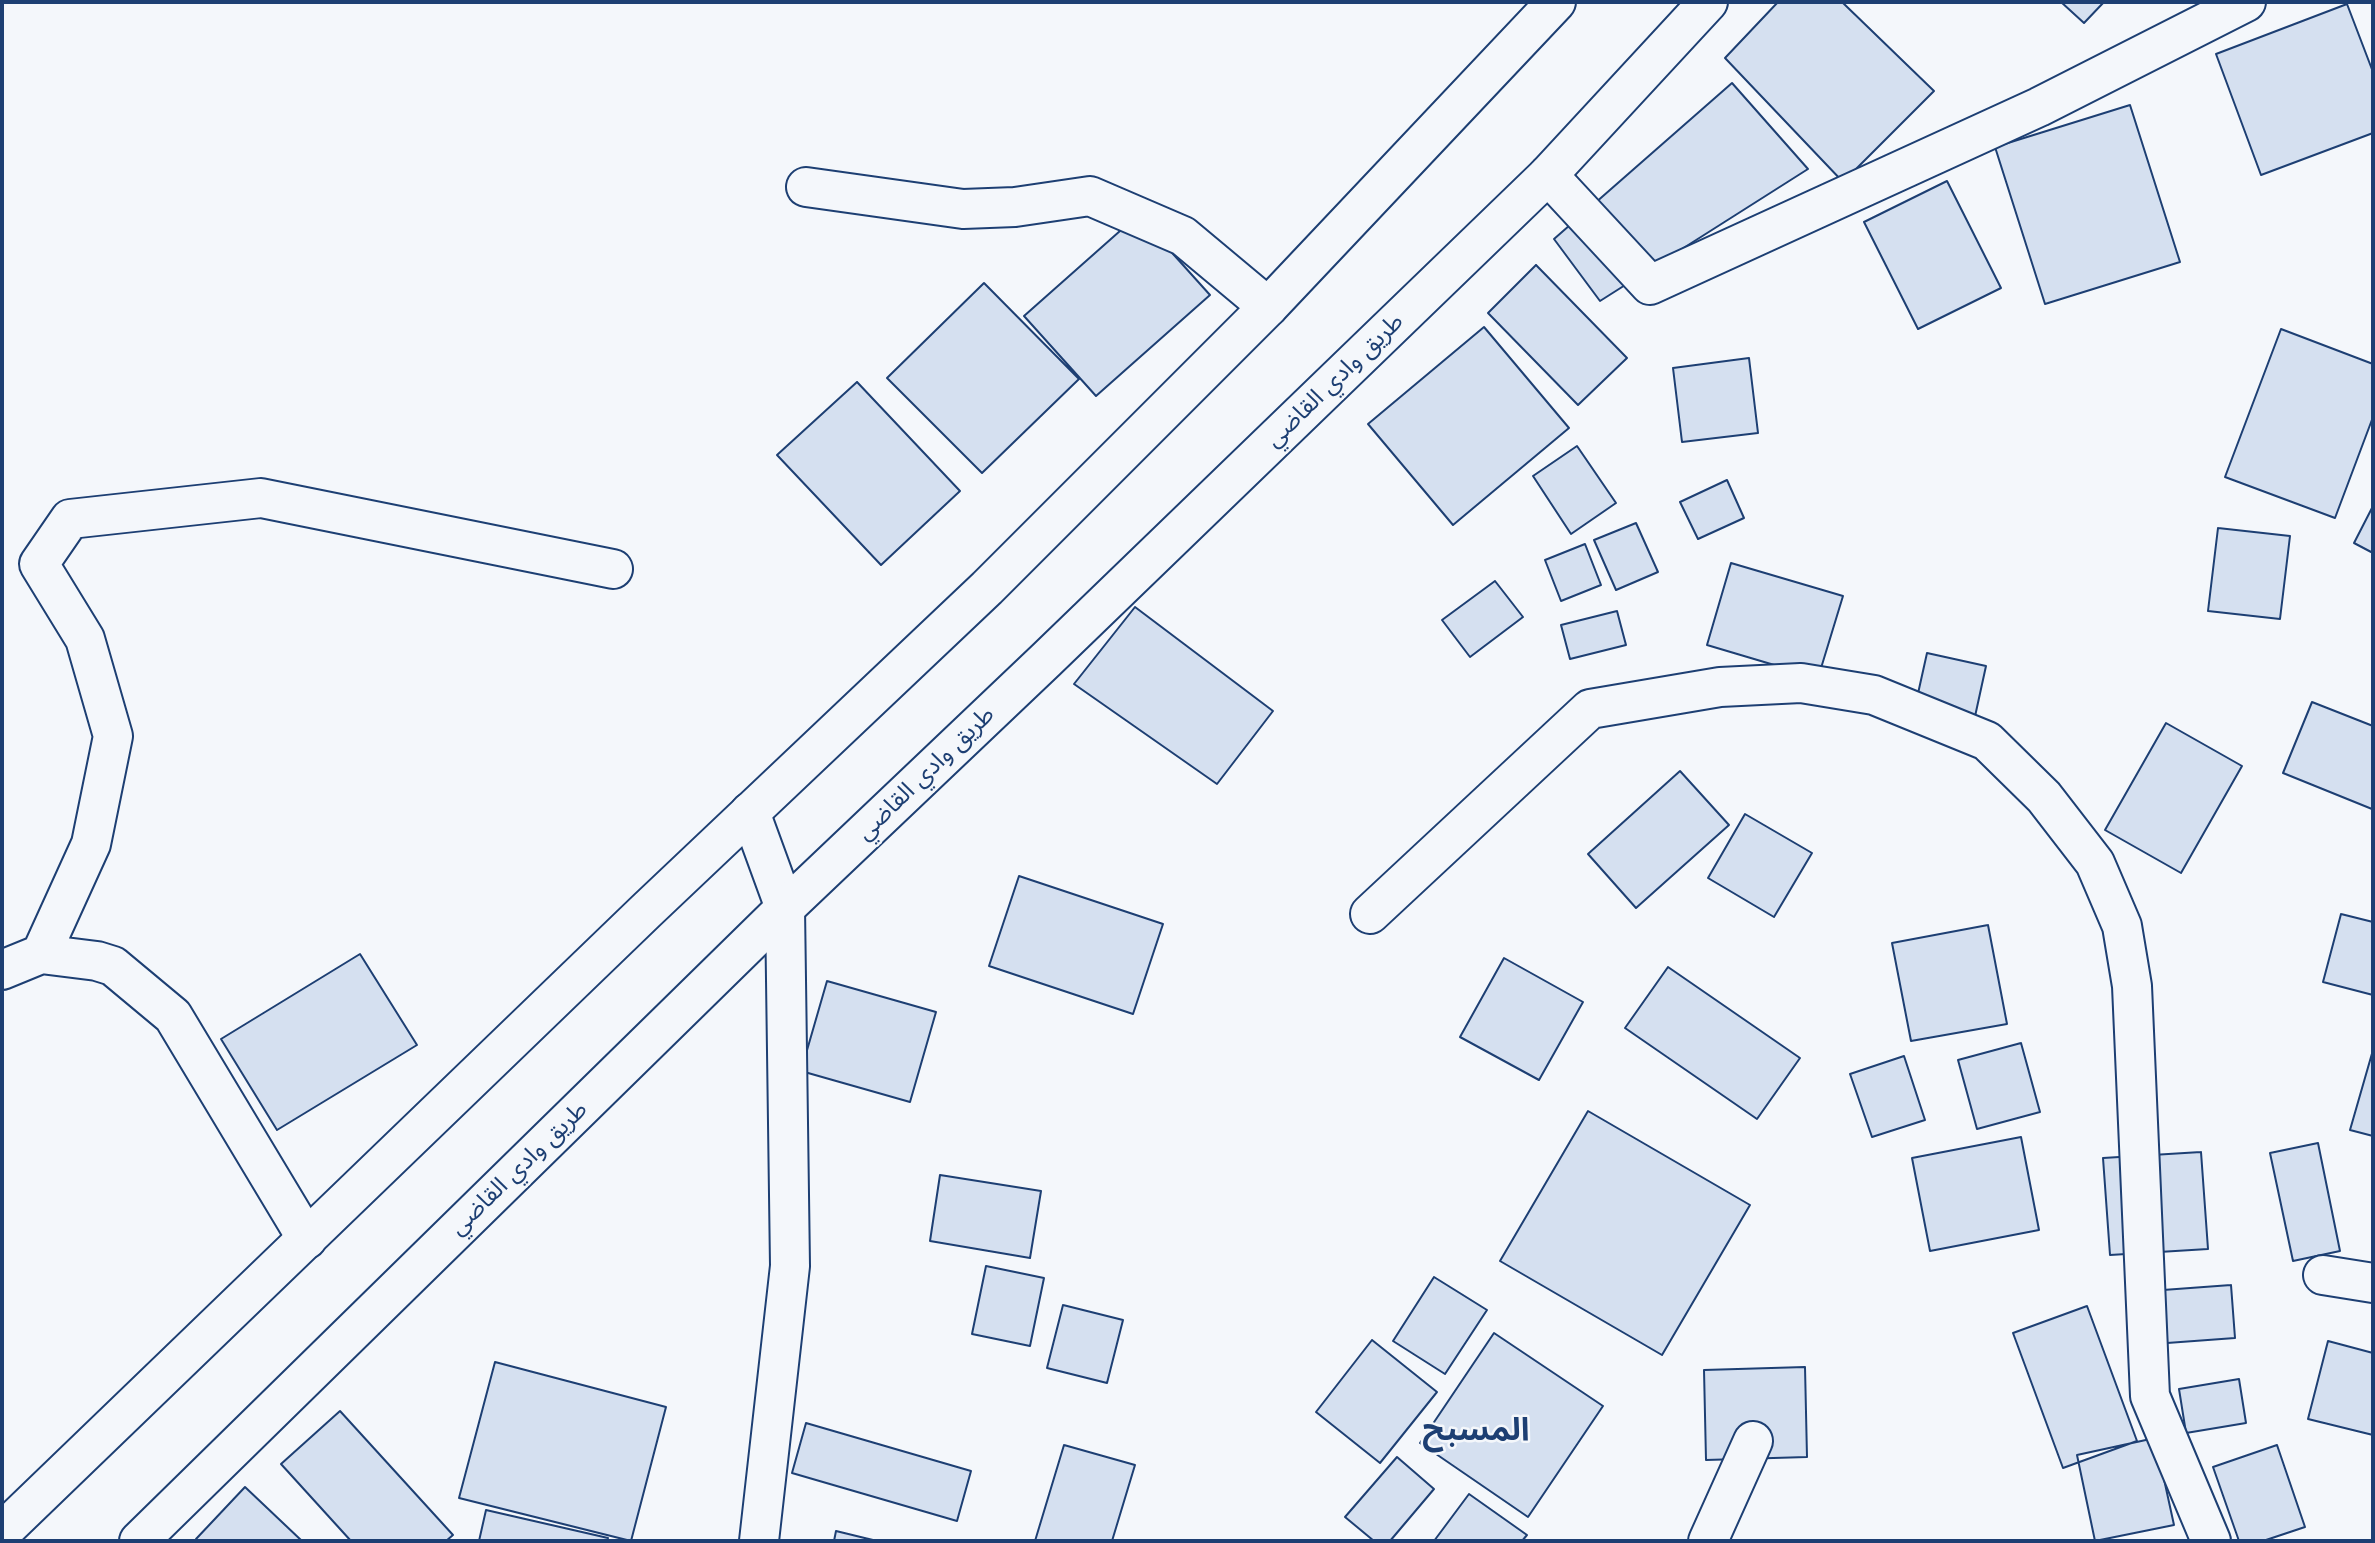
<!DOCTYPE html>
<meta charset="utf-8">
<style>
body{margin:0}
#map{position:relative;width:2375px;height:1543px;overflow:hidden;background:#f4f7fb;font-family:"DM Sans",sans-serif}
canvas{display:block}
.frame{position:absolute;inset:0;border:4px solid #1d3f73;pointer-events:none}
</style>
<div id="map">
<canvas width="2375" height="1543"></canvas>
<div class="frame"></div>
</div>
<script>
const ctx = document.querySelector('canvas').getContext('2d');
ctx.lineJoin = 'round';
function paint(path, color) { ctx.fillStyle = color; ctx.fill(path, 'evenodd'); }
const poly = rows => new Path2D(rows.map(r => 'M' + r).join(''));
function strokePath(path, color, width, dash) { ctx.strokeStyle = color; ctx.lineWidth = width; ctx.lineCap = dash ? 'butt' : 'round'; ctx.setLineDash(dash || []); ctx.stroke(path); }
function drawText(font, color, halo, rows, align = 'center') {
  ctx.font = font + ' "DM Sans","Noto Sans Arabic",sans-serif'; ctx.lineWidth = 5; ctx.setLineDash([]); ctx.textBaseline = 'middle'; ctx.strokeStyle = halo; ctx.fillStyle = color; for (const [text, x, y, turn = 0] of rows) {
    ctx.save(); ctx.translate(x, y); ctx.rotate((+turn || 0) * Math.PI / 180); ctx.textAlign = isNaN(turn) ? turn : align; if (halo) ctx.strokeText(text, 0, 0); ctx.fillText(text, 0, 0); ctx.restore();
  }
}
const building = poly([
 [1778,2,1842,2,1934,91,1843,182,1725,58,1778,2],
 [2061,2,2104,2,2084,23,2061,2],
 [2347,4,2373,72,2373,133,2261,175,2216,54,2347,4],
 [1732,83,1808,169,1600,301,1554,239,1732,83],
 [2130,105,2180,262,2045,304,1995,147,2130,105],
 [1947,181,2001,288,1918,329,1864,222,1947,181],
 [1138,215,1210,295,1096,396,1024,316,1138,215],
 [1536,265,1627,358,1578,405,1488,313,1536,265],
 [984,283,1079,379,982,473,887,378,984,283],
 [1484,327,1569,428,1453,525,1368,424,1484,327],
 [2281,329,2373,364,2373,417,2335,518,2225,477,2281,329],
 [1749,358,1758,433,1682,442,1673,368,1749,358],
 [857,382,960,491,881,565,777,455,857,382],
 [1577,446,1616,503,1571,534,1533,476,1577,446],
 [1727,480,1744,518,1698,539,1680,502,1727,480],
 [2373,506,2373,553,2354,543,2373,506],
 [1636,523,1658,572,1616,590,1594,540,1636,523],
 [2218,528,2290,536,2280,619,2208,611,2218,528],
 [1585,544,1601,585,1561,601,1545,560,1585,544],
 [1731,563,1843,596,1818,678,1707,645,1731,563],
 [1495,581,1523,617,1470,657,1442,620,1495,581],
 [1135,607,1273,711,1217,784,1074,684,1135,607],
 [1617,611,1626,645,1570,659,1561,625,1617,611],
 [1927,653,1986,666,1974,721,1915,707,1927,653],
 [2312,702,2373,726,2372,809,2283,773,2312,702],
 [2166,723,2242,766,2181,873,2105,830,2166,723],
 [1680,771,1729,825,1636,908,1588,854,1680,771],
 [1745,814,1812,853,1774,917,1708,878,1745,814],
 [1019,876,1163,924,1133,1014,989,966,1019,876],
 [2341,914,2373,922,2373,995,2323,982,2341,914],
 [1988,925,2007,1024,1911,1041,1892,943,1988,925],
 [360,954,417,1045,277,1130,221,1039,360,954],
 [1504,958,1583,1002,1539,1080,1460,1037,1504,958],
 [1668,967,1800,1058,1757,1119,1625,1028,1668,967],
 [827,981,936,1012,910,1102,801,1071,827,981],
 [2021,1043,2040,1112,1977,1129,1958,1060,2021,1043],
 [2373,1050,2373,1136,2350,1130,2373,1050],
 [1904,1056,1925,1120,1872,1137,1850,1074,1904,1056],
 [1588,1111,1750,1205,1662,1355,1500,1261,1588,1111],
 [2021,1137,2039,1230,1930,1251,1912,1158,2021,1137],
 [2318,1143,2340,1251,2293,1261,2270,1153,2318,1143],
 [2201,1152,2208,1249,2110,1255,2103,1158,2201,1152],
 [940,1175,1041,1191,1030,1258,930,1241,940,1175],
 [986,1266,1044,1278,1030,1346,972,1334,986,1266],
 [1434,1277,1487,1310,1445,1374,1393,1341,1434,1277],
 [2231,1285,2235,1338,2167,1343,2163,1290,2231,1285],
 [1063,1305,1123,1320,1107,1383,1047,1368,1063,1305],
 [2087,1306,2137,1441,2063,1468,2013,1333,2087,1306],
 [1494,1333,1603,1406,1528,1517,1420,1443,1494,1333],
 [1372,1340,1437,1392,1380,1463,1316,1412,1372,1340],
 [2328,1341,2373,1353,2373,1435,2308,1419,2328,1341],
 [495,1362,666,1407,631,1541,459,1498,495,1362],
 [1805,1367,1807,1457,1706,1460,1704,1370,1805,1367],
 [2239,1379,2246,1423,2186,1433,2179,1389,2239,1379],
 [340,1411,453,1535,446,1541,351,1541,281,1464,340,1411],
 [806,1423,971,1471,957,1521,792,1473,806,1423],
 [2155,1438,2174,1525,2095,1541,2077,1455,2155,1438],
 [1064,1445,1135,1465,1112,1541,1035,1541,1064,1445],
 [2277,1445,2305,1527,2263,1541,2239,1541,2213,1467,2277,1445],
 [1397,1457,1434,1489,1390,1541,1374,1541,1345,1517,1397,1457],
 [245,1487,302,1541,199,1541,196,1539,245,1487],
 [1469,1494,1527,1535,1522,1541,1434,1541,1469,1494],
 [486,1510,608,1538,607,1541,479,1541,486,1510],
 [836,1531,877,1541,834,1541,836,1531]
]);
paint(building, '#d5e0f0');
strokePath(building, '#1d3f73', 2);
const street = poly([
 [1548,175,1650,285,2039,107,2246,2],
 [806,187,963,209,1015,207,1090,196,1183,236,1268,307],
 [750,812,785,908,790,1266,759,1541],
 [1370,914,1590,709,1720,687,1801,683,1874,695,1987,741,2044,797,2095,863,2122,926,2132,986,2150,1396,2211,1541],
 [41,954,91,844,113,736,85,639,39,564,70,519,261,498,613,569],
 [2,970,41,954,97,961,113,966,173,1016,307,1239],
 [2323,1275,2373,1283],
 [1708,1541,1753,1441]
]);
const primary = poly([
 [2,1532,646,911,987,588,1268,307,1556,2],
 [139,1541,785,908,1046,660,1548,175,1708,2]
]);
strokePath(street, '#1d3f73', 42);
strokePath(primary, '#1d3f73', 42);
strokePath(street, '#f4f7fb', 38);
strokePath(primary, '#f4f7fb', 38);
drawText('24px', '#1d3f73', '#f4f7fb', [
 ["طريق وادي القاضي",1335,381,-44],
 ["طريق وادي القاضي",926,774,-44],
 ["طريق وادي القاضي",519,1169,-44]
]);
drawText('bold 32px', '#1d3f73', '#f4f7fb', [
 ["المسبح",1476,1432]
]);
</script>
